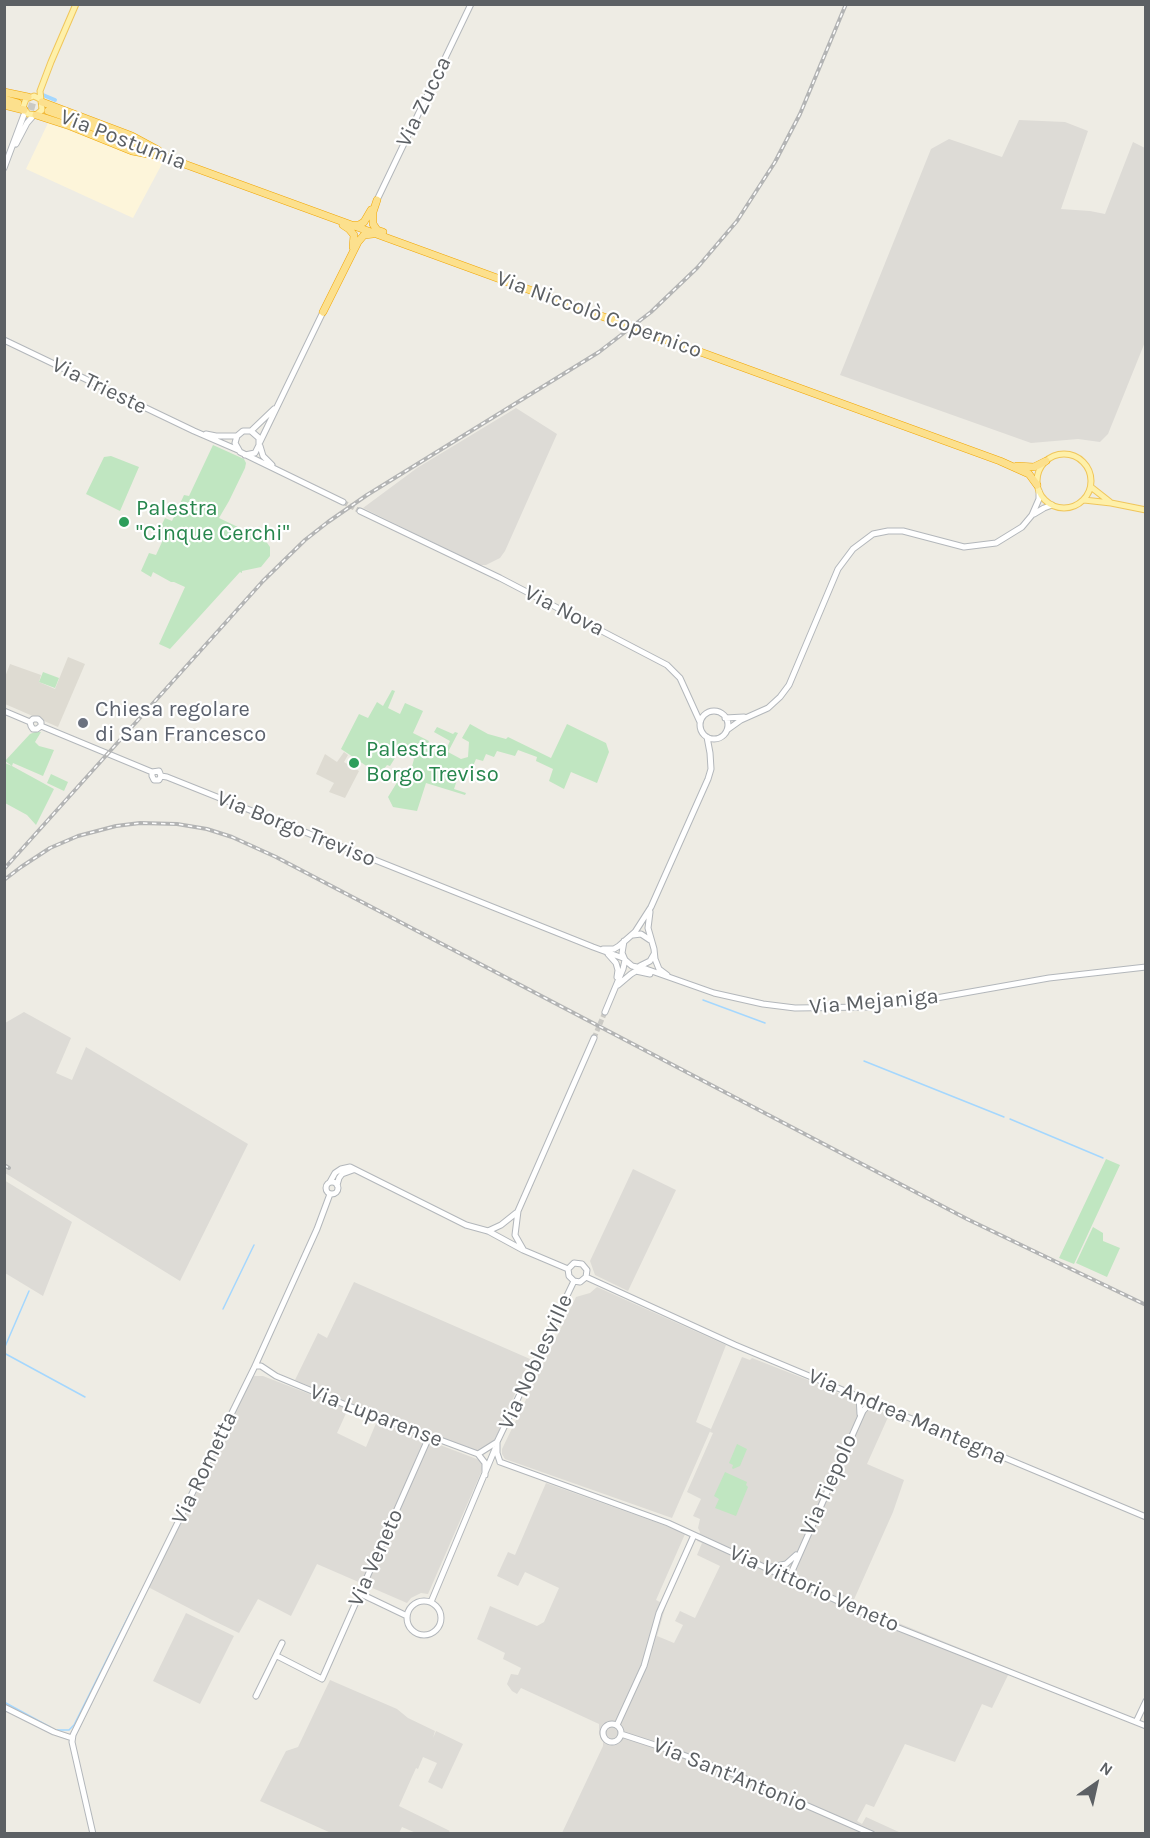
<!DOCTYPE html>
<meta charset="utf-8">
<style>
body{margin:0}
#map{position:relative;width:1150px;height:1838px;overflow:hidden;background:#eeece4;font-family:Karla,sans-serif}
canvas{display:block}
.frame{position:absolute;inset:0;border:6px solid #5c6064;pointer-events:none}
.north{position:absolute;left:1066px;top:1754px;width:60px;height:60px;-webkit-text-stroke:4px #fff;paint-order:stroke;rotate:34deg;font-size:16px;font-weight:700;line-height:24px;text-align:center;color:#5c6064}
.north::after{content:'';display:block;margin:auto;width:21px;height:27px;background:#5c6064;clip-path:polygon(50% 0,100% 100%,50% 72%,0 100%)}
</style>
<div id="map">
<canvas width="1150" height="1838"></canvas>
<div class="frame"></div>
<div class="north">N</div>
</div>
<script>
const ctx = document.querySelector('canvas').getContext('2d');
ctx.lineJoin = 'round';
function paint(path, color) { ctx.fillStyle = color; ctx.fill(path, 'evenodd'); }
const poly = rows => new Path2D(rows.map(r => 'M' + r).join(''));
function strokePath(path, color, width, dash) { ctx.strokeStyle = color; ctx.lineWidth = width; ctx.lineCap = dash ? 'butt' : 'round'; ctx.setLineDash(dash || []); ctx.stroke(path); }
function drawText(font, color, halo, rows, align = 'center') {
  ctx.font = font + ' Karla,sans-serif'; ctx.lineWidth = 4.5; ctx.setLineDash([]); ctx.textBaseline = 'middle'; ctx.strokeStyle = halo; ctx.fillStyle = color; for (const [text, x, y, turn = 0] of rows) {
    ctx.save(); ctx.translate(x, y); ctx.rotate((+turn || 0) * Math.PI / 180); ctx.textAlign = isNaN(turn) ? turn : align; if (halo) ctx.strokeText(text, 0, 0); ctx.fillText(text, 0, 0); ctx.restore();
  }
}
paint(poly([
 [48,123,163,162,133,218,26,169]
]), '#fdf5da');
paint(poly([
 [1019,120,1065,122,1088,131,1061,209,1090,211,1105,214,1133,142,1145,148,1145,342,1108,434,1100,442,1078,439,1031,443,840,375,931,149,949,139,1002,157],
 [516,408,557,434,505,551,500,558,486,565,479,565,363,508,417,468],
 [24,1012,71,1038,56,1073,72,1080,86,1047,248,1144,180,1281,5,1173,5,1023],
 [633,1169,676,1190,628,1291,595,1275,590,1261],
 [4,1180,72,1222,43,1296,5,1273],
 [354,1282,530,1359,499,1431,492,1444,477,1452,399,1423,295,1380,318,1333,327,1338],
 [597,1287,726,1345,696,1422,711,1429,672,1518,505,1459,502,1454,502,1449,576,1297,590,1293],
 [742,1357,750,1360,752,1358,808,1380,889,1415,867,1464,904,1480,893,1512,852,1604,1011,1669,992,1708,982,1704,955,1762,905,1744,874,1807,866,1804,857,1821,862,1824,866,1817,901,1833,562,1833,603,1746,603,1742,599,1734,599,1724,521,1688,517,1694,512,1691,507,1684,511,1674,518,1675,521,1668,503,1659,505,1653,477,1639,490,1606,537,1626,544,1622,559,1588,525,1572,518,1586,497,1576,508,1552,515,1555,546,1483,672,1528,685,1534,656,1600,666,1605,657,1636,674,1643,683,1625,675,1621,680,1611,695,1618,720,1566,697,1555,702,1543,697,1541,700,1532,698,1528,700,1519,693,1516,701,1499,687,1492,713,1433,710,1432,711,1429],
 [254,1376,263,1376,348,1409,337,1433,366,1447,377,1421,482,1461,483,1468,428,1594,421,1593,411,1598,407,1603,317,1564,291,1616,258,1599,239,1633,212,1620,148,1587,205,1476,250,1381],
 [186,1613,234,1636,200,1704,153,1681],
 [330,1680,397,1709,408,1718,435,1731,433,1738,436,1731,463,1744,442,1789,428,1782,437,1763,423,1757,418,1769,416,1768,399,1806,450,1831,448,1833,416,1833,402,1827,399,1833,331,1833,260,1801,286,1751,298,1747]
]), '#dddbd6');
paint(poly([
 [68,657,85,664,58,727,5,704,5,677,10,664,41,675,39,682,55,689],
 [344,752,348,755,344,762,359,771,345,798,329,792,334,783,316,774,325,754,337,762]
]), '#dedbd2');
paint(poly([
 [213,445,244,459,246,463,245,468,229,501,219,518,265,540,270,547,270,556,261,567,242,571,242,573,240,572,170,649,159,644,185,587,174,582,171,582,153,572,151,577,141,571,149,553,156,555,162,542,155,539,165,518,172,521,184,495,189,496],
 [111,456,139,467,120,511,86,494,104,457],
 [43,672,59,678,55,688,39,682],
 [392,690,395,691,388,708,400,714,405,703,423,711,413,733,429,741,426,748,443,756,450,741,434,732,437,727,453,734,455,732,458,733,448,752,461,759,468,757,469,742,462,738,470,724,488,734,506,739,508,737,551,758,567,724,606,743,609,752,597,783,571,772,564,789,549,781,553,769,536,761,537,757,518,750,515,756,497,751,494,757,486,754,483,761,476,759,471,771,461,768,454,789,466,793,465,795,426,783,417,811,393,807,388,797,404,771,410,774,414,759,400,750,390,766,387,765,380,775,341,749,359,714,368,718,377,702,383,706],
 [35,732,41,732,35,742,39,746,54,750,43,776,13,763,12,766,54,789,36,825,27,815,5,803,5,763,12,766,5,761,30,734],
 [51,774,68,782,64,791,47,783],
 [1106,1159,1120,1165,1074,1264,1059,1258],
 [1093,1227,1103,1233,1103,1241,1120,1248,1107,1277,1076,1263],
 [737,1444,747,1449,740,1466,733,1469,732,1468,733,1465,729,1463],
 [725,1472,747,1482,746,1485,748,1487,736,1516,715,1508,719,1499,714,1496]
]), '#c0e6c1');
strokePath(poly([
 [703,1000,765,1023],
 [864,1061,1004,1117],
 [1010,1119,1103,1158],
 [223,1309,254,1245],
 [4,1349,29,1291],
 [4,1353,85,1397],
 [4,1702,50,1727],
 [57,1730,69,1730,74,1725,135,1603]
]), '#a4d7fe', 1.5);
strokePath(poly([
 [43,95,55,100]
]), '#a4d7fe', 4);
strokePath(poly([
 [343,502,360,511],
 [594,1038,605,1012]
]), '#cac9c4', 5, [5, 2.5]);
strokePath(poly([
 [18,103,48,111]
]), '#cac9c4', 7, [7, 3.5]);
const secondary = poly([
 [16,144,27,123,33,116],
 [4,168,25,112],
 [377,200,471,4],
 [4,340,194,431,238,450],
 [251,431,274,409],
 [206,434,216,436,237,436],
 [260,442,323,312],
 [260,446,263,456,272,465],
 [245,455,255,453,259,445,259,438,251,431,243,431,237,436,235,443,240,452,343,502],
 [360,511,500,578,667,665,680,678,700,722],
 [1034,514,1044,508,1052,505],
 [4,711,30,722,31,726,33,729,37,729,41,726,152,772,159,771,161,776,167,777,593,947,623,958],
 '700 725a14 14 0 1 1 28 0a14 14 0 1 1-28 0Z',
 [725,718,744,717],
 [30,722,33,719,38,719,41,722,41,726],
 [727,730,741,720,768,708,780,697,789,685,838,569,853,549,873,534,888,531,903,531,964,547,996,543,1022,527,1032,515,1039,499,1039,491],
 [152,772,152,776,154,780,159,780,161,776],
 [650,912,648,928,654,949,655,959,659,969,667,975],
 [633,935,641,934,650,940],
 [624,941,622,953,625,960,632,966,646,969,714,993,763,1004,795,1008,868,1007,925,1000,1049,978,1146,967],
 [603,949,614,949,619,946,635,932,651,907,708,779,711,769,710,753,707,737],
 [608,954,616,963,618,970,617,977],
 [640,966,650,961,654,954],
 [618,985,631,974,636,971,650,974],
 [605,1012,623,969,625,960],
 '326 1188a6 6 0 1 1 12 0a6 6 0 1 1-12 0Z',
 [330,1182,335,1173,341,1169,350,1167,466,1225,488,1231,523,1250,568,1269],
 [337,1185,339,1178,342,1174,353,1170],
 [488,1231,501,1225,516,1213],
 [523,1249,515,1235,518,1211,594,1038],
 [568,1269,574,1263,582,1264,587,1270,586,1277],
 [568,1269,569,1276,574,1281,580,1282,586,1277],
 [586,1277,735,1345,1146,1517],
 [255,1366,261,1366,276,1376,346,1405,478,1454,485,1463,485,1475],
 [859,1396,860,1414],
 [478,1454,497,1442],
 [500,1462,668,1523,886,1623,1146,1726],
 [500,1462,497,1453,497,1442,574,1281],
 [767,1568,786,1564,796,1555],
 [789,1578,863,1411,871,1402],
 [361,1594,407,1616],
 '407 1618a17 17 0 1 1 34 0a17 17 0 1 1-34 0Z',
 [431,1602,495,1449],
 [277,1656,322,1679,429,1437],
 [256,1696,282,1643],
 [4,1707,54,1732,72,1738],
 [1136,1722,1146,1701],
 '603 1733a9 9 0 1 1 18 0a9 9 0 1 1-18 0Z',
 [617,1725,644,1666,659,1613,694,1535],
 [621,1734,670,1750,739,1776,872,1834],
 [93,1834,72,1742,73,1735,255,1366,317,1229,330,1194]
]);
const primary = poly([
 [40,99,34,96,26,99,23,107,28,114,36,115,42,110,40,91,51,62,76,4],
 '1037 481a27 27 0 1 1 54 0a27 27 0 1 1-54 0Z',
 [1091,487,1110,502],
 [1084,500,1111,503,1146,510]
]);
const highway = poly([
 [4,92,28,97],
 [4,99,18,103],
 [42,102,132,136,158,150],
 [4,105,24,110],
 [48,111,80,122,187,165,615,321],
 [36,115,70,126,132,151,153,155],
 [377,200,373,212,373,224,377,230,383,232],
 [343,225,349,229,354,235,353,247],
 [354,225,359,225,364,222,371,210],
 [323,312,358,242,364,235,373,234],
 [640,330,1000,461,1029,474,1037,485],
 [1017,466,1034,467,1046,461]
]);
strokePath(secondary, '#b3b7bb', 7);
strokePath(primary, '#f0c65b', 7);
strokePath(highway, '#f0a503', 8);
strokePath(secondary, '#fff', 5);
strokePath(primary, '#fef0a9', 5);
strokePath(highway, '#fce08d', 7);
const rail = poly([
 [4,869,263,581,305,540,328,522,367,495,599,352,651,312,697,268,737,221,775,162,800,114,846,4],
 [4,880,21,867,50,848,78,836,116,826,140,823,177,824,207,829,232,837,276,857,967,1219,1146,1305],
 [4,1165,9,1168]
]);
strokePath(rail, '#b3b4b4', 4);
strokePath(rail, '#fff', 1.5, [4.5]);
const highwayBridge = poly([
 [615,321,640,330]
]);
strokePath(highwayBridge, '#f0a503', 8, []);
strokePath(highwayBridge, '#fce08d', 7);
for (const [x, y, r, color] of [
 [124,522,6,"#2e9e5b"],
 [83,723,6,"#6b7280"],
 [354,763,6,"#2e9e5b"]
]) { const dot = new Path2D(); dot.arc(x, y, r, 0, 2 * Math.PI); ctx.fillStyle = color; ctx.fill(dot); strokePath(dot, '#fff', 2); }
drawText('22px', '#5c6064', '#fff', [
 ["Via Zucca",424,102,-64],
 ["Via Postumia",123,140,21],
 ["Via Niccolò Copernico",599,315,20],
 ["Via Trieste",99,386,26],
 ["Via Nova",564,611,27],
 ["Via Borgo Treviso",296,829,22],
 ["Via Mejaniga",874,1002,-5],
 ["Via Noblesville",536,1362,-65],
 ["Via Luparense",376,1416,21],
 ["Via Andrea Mantegna",907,1417,23],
 ["Via Rometta",205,1468,-64],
 ["Via Tiepolo",829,1485,-66],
 ["Via Veneto",376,1558,-66],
 ["Via Vittorio Veneto",814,1589,24],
 ["Via Sant'Antonio",730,1775,22]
]);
drawText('22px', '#27864d', '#fff', [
 ["Palestra",136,509],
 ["\"Cinque Cerchi\"",136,534],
 ["Palestra",366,750],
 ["Borgo Treviso",366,775]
], 'left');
drawText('22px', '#5b616d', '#fff', [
 ["Chiesa regolare",95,710],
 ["di San Francesco",95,735]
], 'left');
</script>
